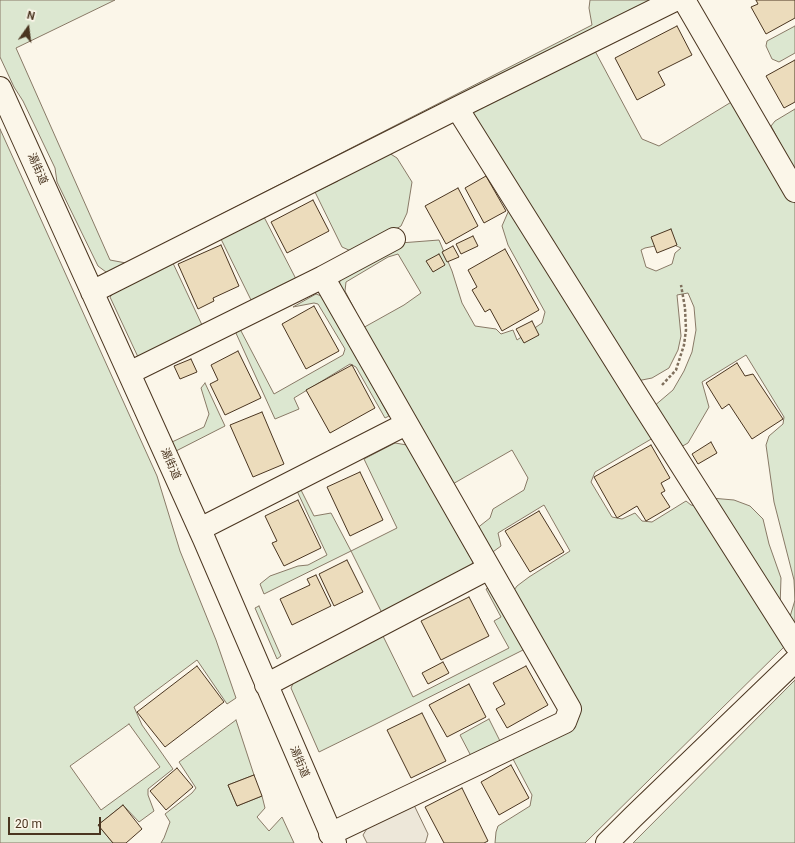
<!DOCTYPE html>
<meta charset="utf-8">
<style>
body{margin:0}
#map{position:relative;width:795px;height:843px;overflow:hidden;background:#fbf6e9;font-family:Roboto,sans-serif}
canvas{display:block}
.north{position:absolute;left:8px;top:8px;width:40px;height:40px;-webkit-text-stroke:3px #fbf6e9;paint-order:stroke;rotate:14deg;font-size:11px;font-weight:700;line-height:16px;text-align:center;color:#4a3520}
.north::after{content:'';display:block;margin:auto;width:14px;height:18px;background:#4a3520;clip-path:polygon(50% 0,100% 100%,50% 72%,0 100%)}
.scale{position:absolute;left:8px;top:817px;width:93px;height:18px;box-sizing:border-box;border:2px solid #4a3520;border-top:0;padding-left:5px;font-size:12px;line-height:14px;white-space:nowrap;color:#4a3520;-webkit-text-stroke:3px #fbf6e9;paint-order:stroke}
</style>
<div id="map">
<canvas width="795" height="843"></canvas>
<div class="north">N</div>
<div class="scale">20 m</div>
</div>
<script>
const ctx = document.querySelector('canvas').getContext('2d');
ctx.lineJoin = 'round';
function paint(path, color) { ctx.fillStyle = color; ctx.fill(path, 'evenodd'); }
const poly = rows => new Path2D(rows.map(r => 'M' + r).join(''));
function strokePath(path, color, width, dash) { ctx.strokeStyle = color; ctx.lineWidth = width; ctx.lineCap = dash ? 'butt' : 'round'; ctx.setLineDash(dash || []); ctx.stroke(path); }
function drawText(font, color, halo, rows, align = 'center') {
  ctx.font = font + ' Roboto,"Noto Sans JP",sans-serif'; ctx.lineWidth = 3; ctx.setLineDash([]); ctx.textBaseline = 'middle'; ctx.strokeStyle = halo; ctx.fillStyle = color; for (const [text, x, y, turn = 0] of rows) {
    ctx.save(); ctx.translate(x, y); ctx.rotate((+turn || 0) * Math.PI / 180); ctx.textAlign = isNaN(turn) ? turn : align; if (halo) ctx.strokeText(text, 0, 0); ctx.fillText(text, 0, 0); ctx.restore();
  }
}
const green = poly([
 [0,0,115,0,16,48,110,260,126,263,592,25,589,8,590,0,652,0,116,274,106,272,98,266,57,182,55,168,23,101,14,87,0,57,0,0],
 [795,26,795,53,779,62,772,59,766,46,767,41,795,26],
 [595,51,642,139,659,146,733,101,795,200,795,629,789,620,795,600,794,580,774,502,766,445,769,436,783,424,784,417,746,355,702,382,709,407,688,443,679,448,653,407,673,390,684,371,692,352,696,330,694,307,688,293,677,295,681,336,678,350,669,368,652,378,637,381,653,438,595,472,591,482,612,517,622,519,635,513,642,521,652,522,686,501,691,505,701,507,785,646,585,843,495,843,496,832,498,826,530,806,532,795,513,759,570,726,512,593,517,586,529,577,570,551,544,505,498,533,501,546,490,554,476,529,490,518,493,509,524,490,528,478,512,450,451,485,361,329,404,305,421,293,398,254,388,257,346,282,345,291,355,310,351,312,338,290,341,276,400,243,439,240,452,271,462,303,475,326,496,329,501,334,513,330,517,340,542,323,545,312,508,245,502,226,515,196,467,111,595,51],
 [670,243,681,248,675,253,672,264,656,271,646,267,641,250,645,248,670,243],
 [795,109,795,171,771,126,775,121,795,109],
 [0,129,157,476,180,551,216,640,236,698,227,704,197,660,134,707,142,725,173,769,148,789,148,795,154,811,139,822,123,805,98,825,113,843,0,843,0,129],
 [129,724,160,767,101,810,70,766,129,724],
 [389,153,397,158,412,182,407,213,401,226,384,236,351,251,342,247,315,192,338,181,341,174,389,153],
 [264,217,296,279,252,302,220,237,264,217],
 [172,261,202,325,138,357,110,297,117,289,172,261],
 [316,294,324,297,389,416,385,418,356,367,350,364,294,398,299,409,275,419,235,331,240,329,274,394,343,355,345,349,318,304,314,303,293,307,316,294],
 [205,383,225,426,176,451,172,442,204,427,209,414,201,388,205,383],
 [395,443,407,445,473,562,469,570,383,615,351,551,264,594,260,584,270,576,298,566,308,565,327,555,297,491,301,490,314,516,331,513,351,551,397,528,364,459,395,443],
 [711,498,734,500,750,506,763,519,769,544,781,578,780,607,711,498],
 [491,586,525,649,374,725,319,752,291,688,296,677,382,634,413,697,509,648,494,621,501,617,486,589,491,586],
 [259,606,281,656,277,659,255,608,259,606],
 [795,680,795,843,633,843,795,680],
 [489,719,500,741,471,756,460,735,489,719],
 [236,720,254,775,228,785,237,806,262,796,265,808,257,817,269,831,282,817,294,843,161,843,164,838,170,822,165,814,192,793,196,788,179,762,236,720]
]);
paint(green, '#dce7d0');
strokePath(green, '#887966', 1);
const parking = poly([
 [414,805,428,834,426,841,425,843,367,843,363,835,368,827,414,805]
]);
paint(parking, '#ede7d9');
strokePath(parking, '#887966', 1);
const building = poly([
 [756,0,795,0,795,18,766,34,751,7,758,4,756,0],
 [677,26,692,55,658,72,665,85,637,100,615,58,677,26],
 [795,60,795,102,784,108,766,76,795,60],
 [486,176,506,211,484,223,465,188,486,176],
 [458,188,478,226,446,244,425,206,458,188],
 [313,200,329,231,287,253,271,222,313,200],
 [671,229,677,245,657,253,651,237,671,229],
 [473,236,478,246,461,254,456,244,473,236],
 [221,245,239,286,213,298,214,301,198,309,178,264,221,245],
 [453,246,459,257,447,262,442,252,453,246],
 [505,249,539,310,502,331,490,309,485,312,472,290,477,287,468,270,505,249],
 [439,254,445,265,433,272,426,261,439,254],
 [314,306,339,351,306,369,282,324,314,306],
 [532,321,539,335,524,343,516,329,532,321],
 [238,351,261,398,225,415,210,384,218,380,211,365,238,351],
 [191,359,197,372,180,379,174,366,191,359],
 [737,363,745,376,753,374,783,419,752,439,729,404,722,409,706,383,737,363],
 [352,365,375,408,330,433,306,390,352,365],
 [262,412,284,464,253,477,230,425,262,412],
 [711,442,717,453,698,464,692,454,711,442],
 [651,445,670,478,661,483,665,491,661,493,670,507,646,521,637,506,617,518,594,477,651,445],
 [360,472,383,520,350,536,327,487,360,472],
 [298,500,321,548,284,566,272,543,277,541,265,516,298,500],
 [539,511,564,552,530,572,505,531,539,511],
 [347,560,363,592,334,606,319,574,347,560],
 [316,575,331,606,292,625,280,599,310,585,307,579,316,575],
 [469,597,489,636,441,660,421,621,469,597],
 [443,662,449,673,428,684,422,673,443,662],
 [197,666,224,702,165,747,137,712,197,666],
 [526,666,548,705,507,728,496,709,505,704,493,683,526,666],
 [469,684,486,717,447,737,429,705,469,684],
 [422,713,446,761,411,778,387,730,422,713],
 [511,765,529,798,499,815,481,782,511,765],
 [177,768,193,787,166,810,150,791,177,768],
 [254,775,262,796,237,806,228,785,254,775],
 [462,788,488,841,484,843,444,843,425,807,462,788],
 [123,805,142,829,126,843,113,843,98,825,123,805]
]);
paint(building, '#ecdcbc');
strokePath(building, '#4a3520', 1);
const minor = poly([
 [684,0,795,191],
 [0,88,204,539,335,843],
 [457,108,638,397,795,644],
 [323,277,394,239],
 [92,292,457,108,675,0],
 [129,373,323,277,570,709,565,722,330,834],
 [200,529,406,424],
 [266,685,489,568],
 [607,843,633,817,795,661]
]);
strokePath(minor, '#4a3520', 24);
strokePath(poly([
 [662,385,676,370,684,345,686,330,685,308,681,285]
]), '#7f6f5c', 2.5, [3, 2]);
strokePath(minor, '#fbf6e9', 22);
drawText('11px', '#4a3520', '#fbf6e9', [
 ["湯街道",37,169,66],
 ["湯街道",170,464,66],
 ["湯街道",299,762,67]
]);
</script>
